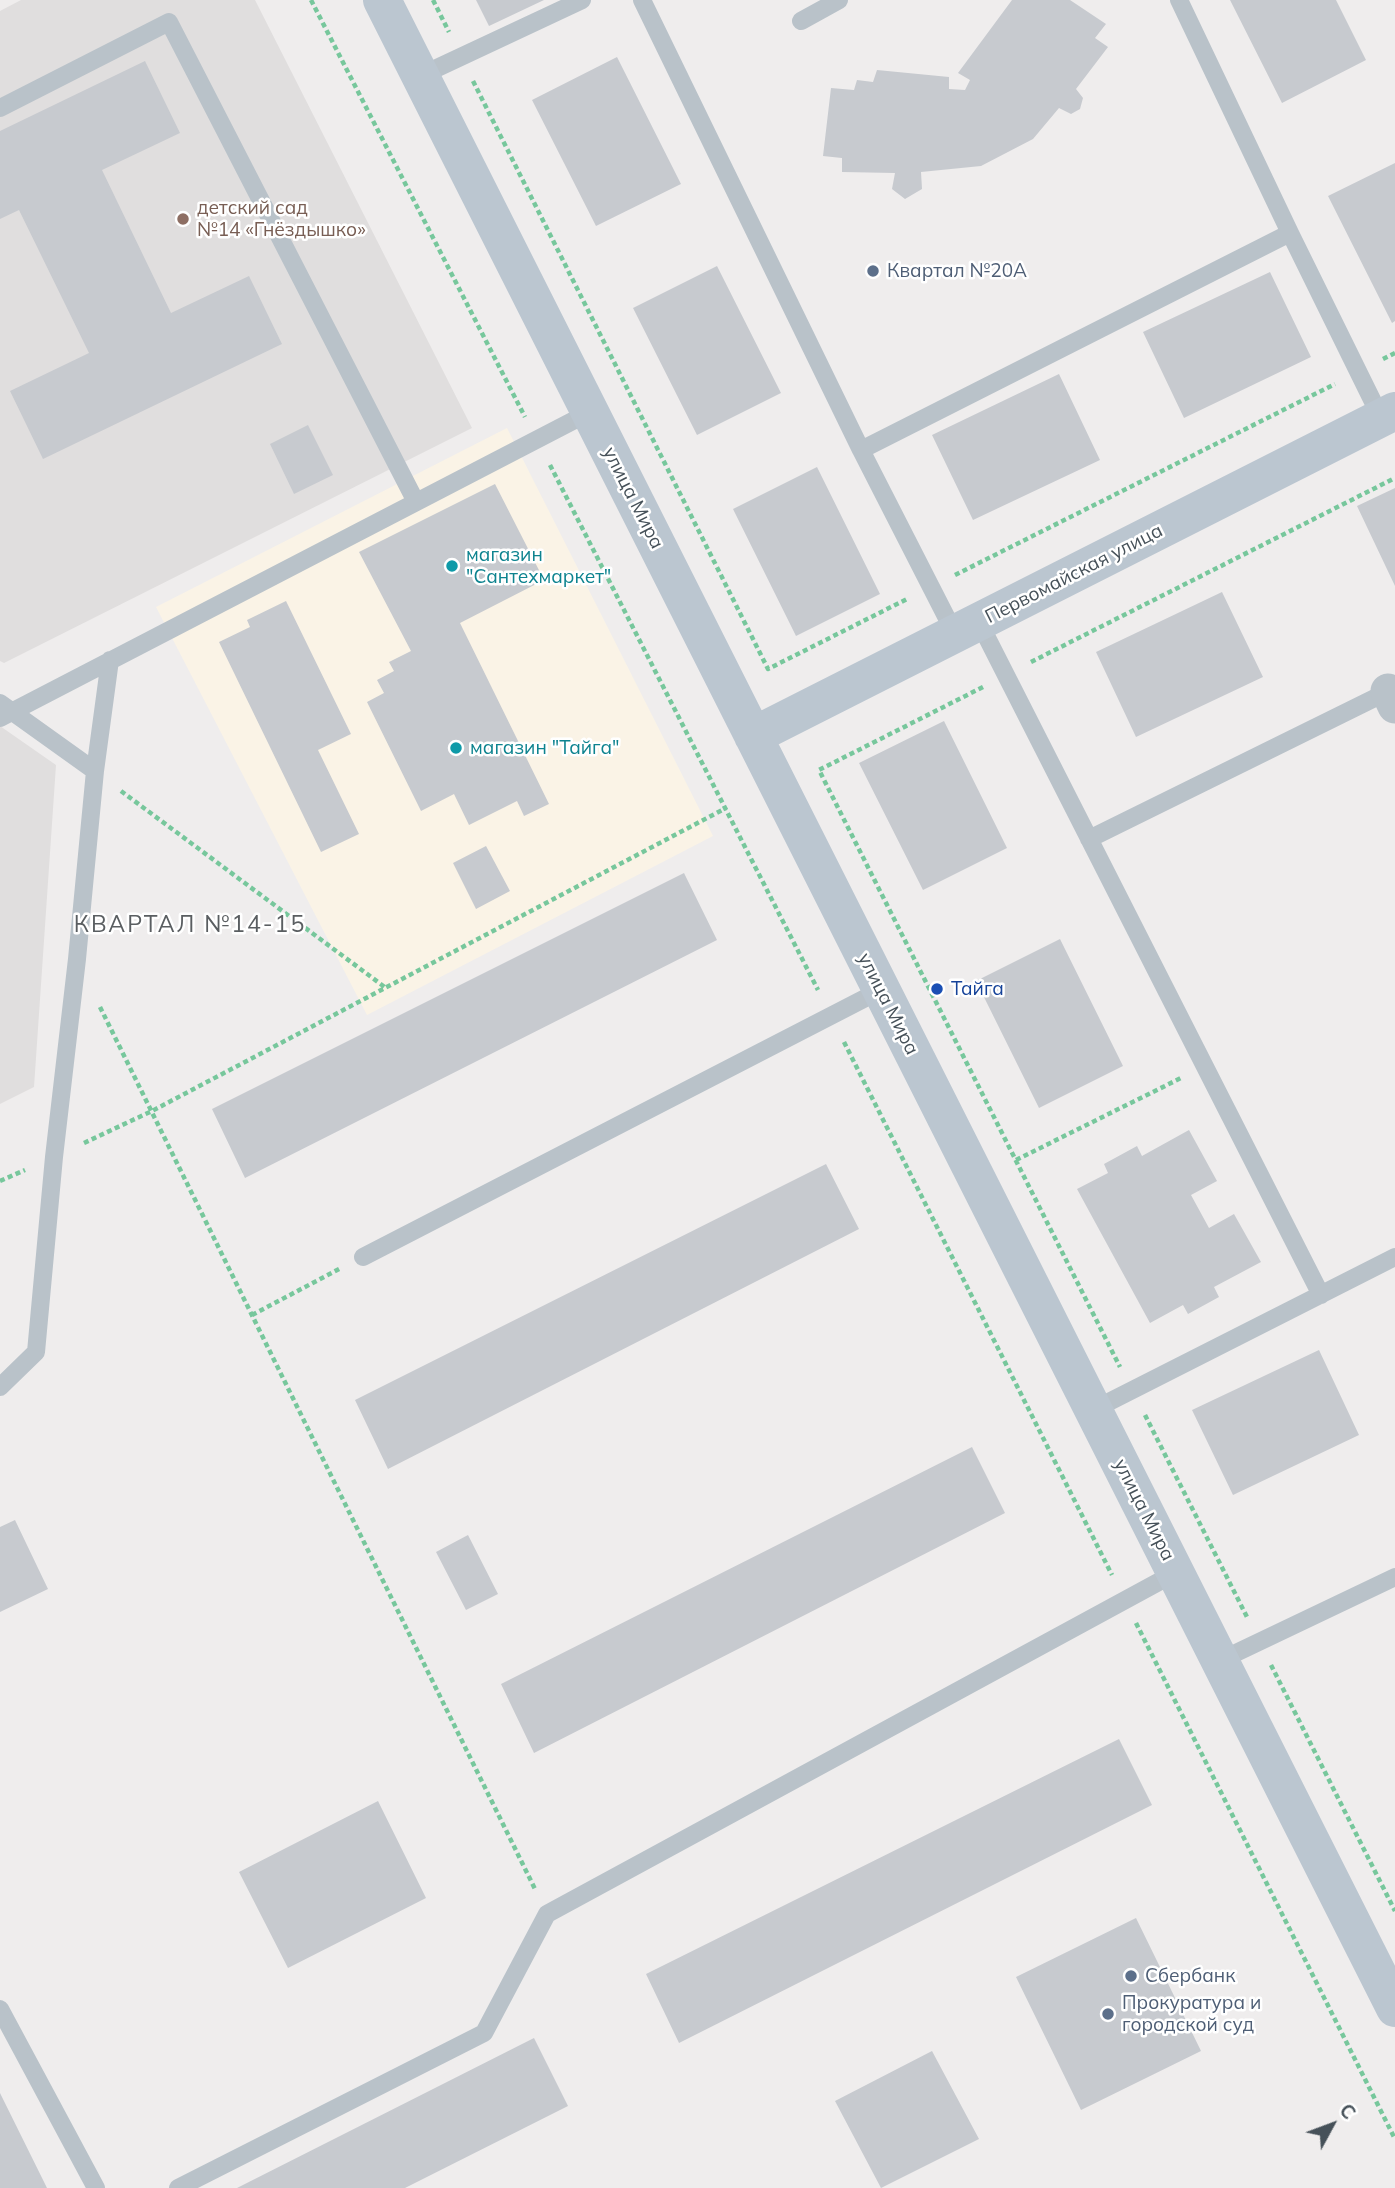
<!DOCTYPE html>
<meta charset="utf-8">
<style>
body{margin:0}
#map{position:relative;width:1395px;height:2188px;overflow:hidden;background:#efeded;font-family:Mulish,sans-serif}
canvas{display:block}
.north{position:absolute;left:1297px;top:2090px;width:70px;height:70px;-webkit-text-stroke:5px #fff;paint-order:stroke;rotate:49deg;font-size:19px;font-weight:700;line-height:28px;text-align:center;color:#465159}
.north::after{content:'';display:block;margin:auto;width:24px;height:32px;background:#465159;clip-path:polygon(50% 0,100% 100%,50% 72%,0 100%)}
</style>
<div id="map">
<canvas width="1395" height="2188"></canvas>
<div class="north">С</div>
</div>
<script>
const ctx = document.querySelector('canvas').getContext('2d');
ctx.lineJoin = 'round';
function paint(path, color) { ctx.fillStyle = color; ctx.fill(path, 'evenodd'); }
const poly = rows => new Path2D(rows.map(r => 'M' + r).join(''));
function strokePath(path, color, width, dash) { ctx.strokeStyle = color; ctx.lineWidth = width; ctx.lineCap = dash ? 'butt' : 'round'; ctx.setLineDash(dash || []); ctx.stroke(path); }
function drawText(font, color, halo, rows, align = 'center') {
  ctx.font = font + ' Mulish,sans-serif'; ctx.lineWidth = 5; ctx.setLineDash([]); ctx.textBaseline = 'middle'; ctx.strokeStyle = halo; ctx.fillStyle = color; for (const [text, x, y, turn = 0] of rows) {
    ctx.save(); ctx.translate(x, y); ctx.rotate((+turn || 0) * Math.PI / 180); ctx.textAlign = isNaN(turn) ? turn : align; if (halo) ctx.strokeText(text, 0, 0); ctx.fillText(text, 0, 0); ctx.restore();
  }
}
paint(poly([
 [507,428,713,836,367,1015,156,607]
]), '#faf3e6');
paint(poly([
 [21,0,255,0,472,428,4,663,0,661,0,11],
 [0,726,56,765,34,1087,0,1104]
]), '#e0dede');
paint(poly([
 [476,0,544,0,489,26],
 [1012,0,1070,0,1106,24,1095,38,1108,47,1076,89,1083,98,1080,109,1071,114,1059,108,1033,139,981,166,921,172,922,189,905,199,892,189,895,173,842,172,842,158,823,156,831,88,854,90,857,80,873,82,877,70,949,77,949,89,965,90,970,80,958,73],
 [1230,0,1336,0,1366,60,1282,103],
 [617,57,681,184,596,226,532,100],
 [145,61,180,133,102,170,171,313,249,276,282,344,43,459,10,391,89,353,19,210,0,219,0,131],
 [1395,163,1395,321,1392,323,1328,196],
 [717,266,781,393,697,435,633,308],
 [1270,272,1311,357,1184,418,1143,332],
 [1059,374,1100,460,973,520,932,435],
 [308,425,333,475,294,494,270,444],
 [817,467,880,594,796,636,733,509],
 [495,484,544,580,460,623,549,804,524,816,517,801,469,825,454,794,421,811,367,702,384,693,377,680,394,671,389,662,411,651,359,552],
 [1395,488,1395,586,1357,506],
 [1222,592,1263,677,1136,737,1096,652],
 [286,601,351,734,318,750,359,834,321,852,219,642,250,627,247,620],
 [944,721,1007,848,923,890,859,763],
 [486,846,510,891,476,909,453,863],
 [684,873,717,940,245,1178,212,1109],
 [1060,939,1123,1066,1039,1108,976,981],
 [1189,1130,1217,1181,1191,1195,1209,1228,1234,1214,1261,1262,1214,1287,1219,1297,1188,1314,1183,1305,1150,1323,1077,1189,1108,1173,1104,1164,1137,1146,1142,1156],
 [826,1164,859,1229,388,1469,355,1400],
 [1319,1350,1359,1435,1233,1495,1192,1410],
 [972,1447,1005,1513,534,1753,501,1684],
 [15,1520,48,1589,0,1612,0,1527],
 [468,1535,498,1594,466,1610,436,1552],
 [1119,1739,1152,1805,679,2043,646,1974],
 [378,1801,426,1898,288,1968,239,1872],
 [1136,1918,1201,2051,1081,2110,1016,1977],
 [534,2038,568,2106,405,2188,237,2188],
 [932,2051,979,2139,881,2188,835,2101],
 [0,2093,47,2188,0,2188]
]), '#c7cacf');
strokePath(poly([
 [311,0,525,417],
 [433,0,449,32],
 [473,81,768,669,907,599],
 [1383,359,1395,353],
 [550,465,818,990],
 [955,575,1335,384],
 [1031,662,1395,478],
 [983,687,819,770,1120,1367],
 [121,791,386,988],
 [100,1007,536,1891],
 [844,1042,1112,1575],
 [84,1143,152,1111,726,808],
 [1016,1160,1181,1078],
 [0,1181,25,1170],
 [252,1315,341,1268],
 [1145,1415,1247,1617],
 [1136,1623,1395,2139],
 [1271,1665,1395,1911]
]), '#77c79c', 4.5, [5, 3.5]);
strokePath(poly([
 [642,0,861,450,1290,233],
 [1179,0,1290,233,1381,418],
 [801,21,839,0],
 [420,76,582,0],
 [0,108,169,22,416,502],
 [861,450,955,634],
 [979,622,1321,1295],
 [0,703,95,771],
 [0,718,590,412],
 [1089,839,1393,689],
 [363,1257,881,990],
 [0,1387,36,1352,54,1157,77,959,95,771,110,660],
 [1093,1410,1395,1257],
 [1219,1661,1395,1577],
 [0,2009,96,2188],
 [178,2188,484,2033,547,1914,1175,1573]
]), '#b9c2c9', 18);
strokePath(poly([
 [1388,691,1395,706]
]), '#b9c2c9', 35);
strokePath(poly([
 [382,0,1395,2008],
 [753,736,1395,411]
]), '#bbc6d0', 38);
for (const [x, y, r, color] of [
 [183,219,7,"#8d6e63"],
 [873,271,7,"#5c6f8a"],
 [452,566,7,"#0f9aa8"],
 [456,748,7,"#0f9aa8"],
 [937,989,7,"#1a4fb4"],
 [1131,1976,7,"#5c6f8a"],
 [1108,2014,7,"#5c6f8a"]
]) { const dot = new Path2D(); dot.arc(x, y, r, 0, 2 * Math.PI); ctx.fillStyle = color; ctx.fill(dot); strokePath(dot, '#fff', 2.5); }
drawText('19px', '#785e54', '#fff', [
 ["детский сад",197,208],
 ["№14 «Гнёздышко»",197,230]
], 'left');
drawText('19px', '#4e5e75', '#fff', [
 ["Квартал №20А",887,271],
 ["Сбербанк",1145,1976],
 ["Прокуратура и",1122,2003],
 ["городской суд",1122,2025]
], 'left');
drawText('19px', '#465159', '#fff', [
 ["улица Мира",633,498,63],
 ["Первомайская улица",1074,574,-27],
 ["улица Мира",888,1004,63],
 ["улица Мира",1144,1510,63]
]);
drawText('19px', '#0d838f', '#fff', [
 ["магазин",466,555],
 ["\"Сантехмаркет\"",466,577],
 ["магазин \"Тайга\"",470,748]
], 'left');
drawText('19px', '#164399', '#fff', [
 ["Тайга",951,989]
], 'left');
ctx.letterSpacing = '2px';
drawText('23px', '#5a5e61', '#fff', [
 ["КВАРТАЛ №14-15",190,925]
]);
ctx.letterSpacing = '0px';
</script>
